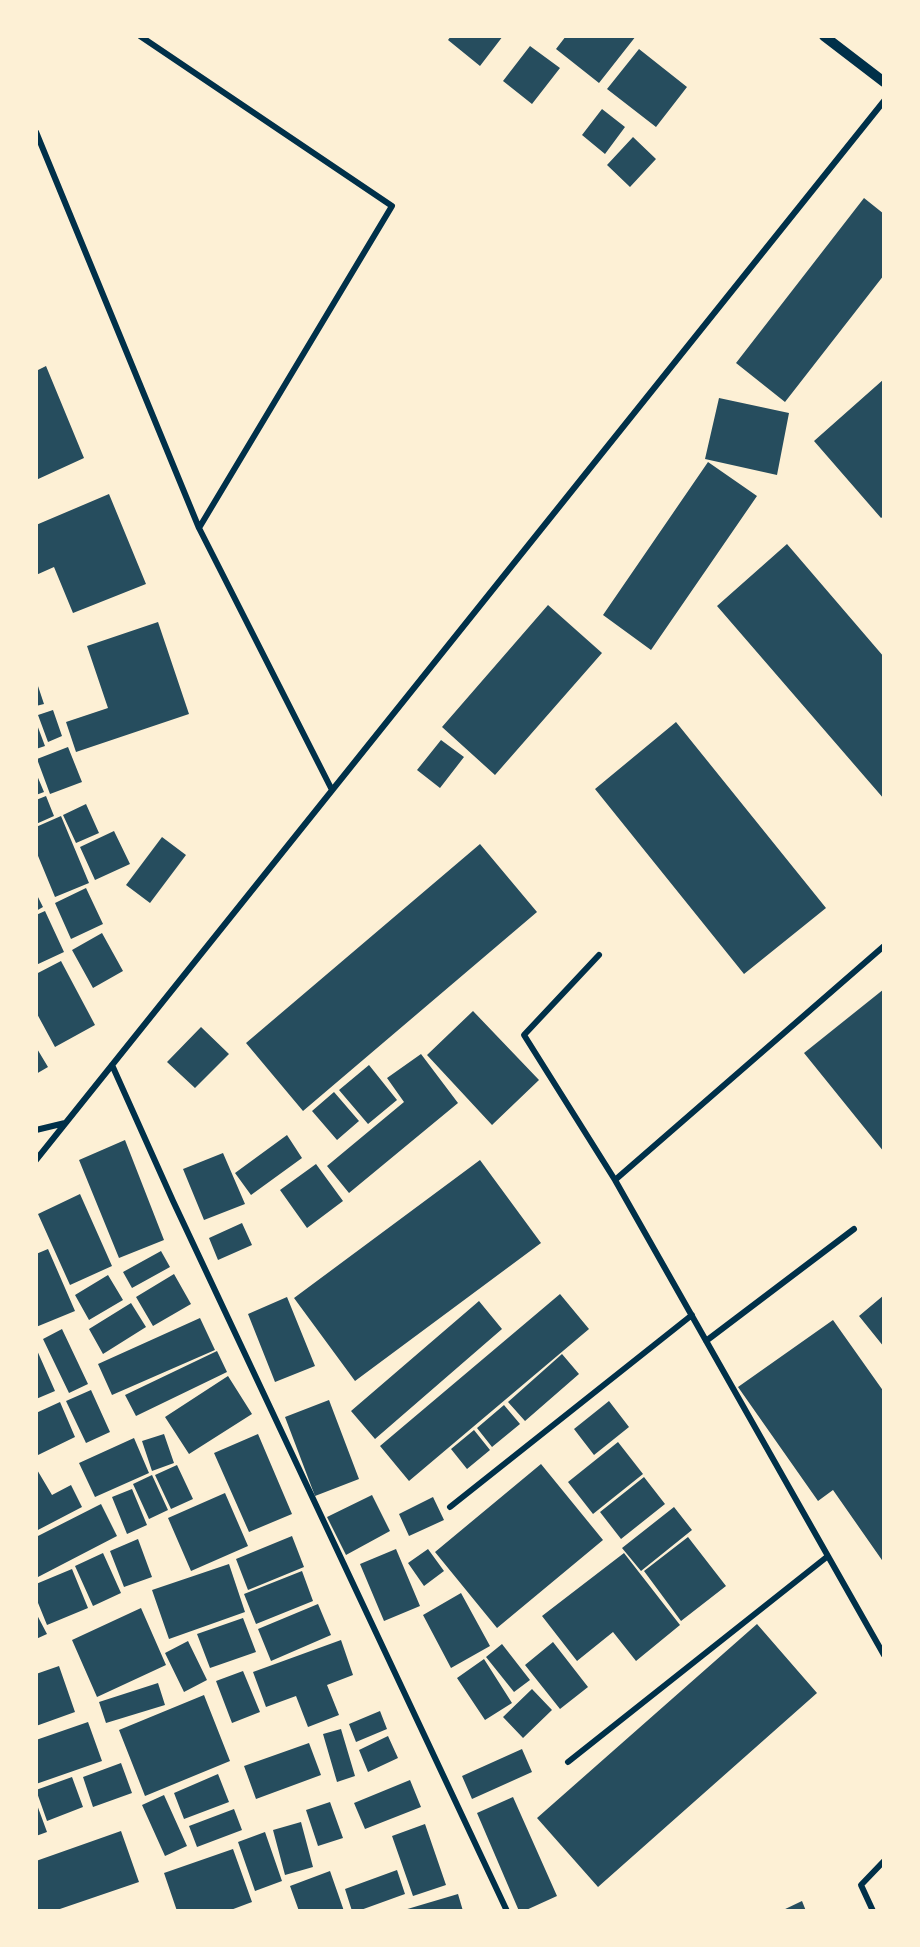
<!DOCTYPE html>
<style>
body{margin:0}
#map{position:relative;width:920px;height:1947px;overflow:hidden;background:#fdf0d5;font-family:"DejaVu Sans",sans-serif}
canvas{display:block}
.frame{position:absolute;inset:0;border:38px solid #fdf0d5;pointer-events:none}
</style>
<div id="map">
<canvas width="920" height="1947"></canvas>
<div class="frame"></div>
</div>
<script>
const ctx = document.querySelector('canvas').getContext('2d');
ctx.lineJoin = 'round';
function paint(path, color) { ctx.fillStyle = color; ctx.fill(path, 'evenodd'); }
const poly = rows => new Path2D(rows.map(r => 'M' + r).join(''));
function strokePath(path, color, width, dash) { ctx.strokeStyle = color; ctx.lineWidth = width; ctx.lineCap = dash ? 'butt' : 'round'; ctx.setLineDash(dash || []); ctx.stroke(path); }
paint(poly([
 [451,36,503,36,480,66,448,40],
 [566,36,636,36,599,83,556,49],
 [530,46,560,68,532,104,503,81],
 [639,49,687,87,656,127,607,89],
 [602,109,625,127,605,154,582,135],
 [633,137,656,159,630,187,607,165],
 [864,198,884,214,884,275,785,402,736,363],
 [46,366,84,458,36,480,36,371],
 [884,379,884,516,881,518,814,441],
 [719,398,789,413,777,475,705,459],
 [708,462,757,496,651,650,603,615],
 [109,494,146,584,73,613,54,567,36,575,36,525],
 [787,544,884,657,884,799,717,606],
 [548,605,602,653,495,775,442,727],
 [158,622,189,714,76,752,66,722,108,708,87,646],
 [36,680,44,704,36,706],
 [53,710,62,736,48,742,38,715],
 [36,722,45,746,36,749],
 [676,722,826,908,744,974,595,789],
 [441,740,464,757,440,788,417,770],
 [68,747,82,782,50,794,37,759],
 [36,773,44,792,36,795],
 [46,796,54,816,36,824,36,800],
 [86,804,99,833,76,843,63,815],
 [61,816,89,883,55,897,36,851,36,827],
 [114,831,130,864,95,880,80,847],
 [162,837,186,855,150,903,126,885],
 [480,844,537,912,303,1111,246,1043],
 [86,888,103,924,71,939,55,903],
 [36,893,43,907,36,911],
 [45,911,64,952,36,965,36,915],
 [102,933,123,971,93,988,72,950],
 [61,961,95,1025,55,1047,36,1012,36,974],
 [884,989,884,1152,804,1053],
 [473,1011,539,1080,492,1125,427,1055],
 [201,1027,229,1054,195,1088,167,1062],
 [36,1047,48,1067,36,1074],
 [421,1054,458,1103,349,1193,327,1166,404,1102,387,1078],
 [369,1065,397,1100,368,1124,339,1090],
 [334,1092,359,1121,337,1140,312,1111],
 [287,1135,302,1158,251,1195,235,1173],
 [125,1140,164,1240,119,1258,79,1160],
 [223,1153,245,1204,204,1220,183,1169],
 [480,1160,541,1243,355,1381,294,1298],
 [316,1164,343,1201,307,1228,280,1190],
 [80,1194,112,1266,70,1285,38,1214],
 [242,1223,252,1245,218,1260,209,1238],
 [48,1249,75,1311,36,1327,36,1254],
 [161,1251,170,1267,132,1288,123,1272],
 [174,1274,191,1304,153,1326,136,1297],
 [108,1275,123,1300,89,1320,75,1295],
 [560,1294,589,1329,409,1481,380,1446],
 [884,1295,884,1347,859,1316],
 [287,1297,315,1366,275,1382,248,1314],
 [479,1301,502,1329,375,1439,351,1411],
 [131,1303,146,1327,103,1354,89,1329],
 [200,1318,215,1350,112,1395,98,1364],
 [833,1320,884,1392,884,1563,833,1490,818,1501,738,1387],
 [62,1329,88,1384,69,1393,43,1339],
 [36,1348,55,1391,36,1399],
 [217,1351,227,1372,136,1416,125,1395],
 [562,1354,579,1374,525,1421,508,1402],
 [228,1376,252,1414,189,1454,165,1417],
 [91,1390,110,1432,86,1443,66,1401],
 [329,1400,359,1479,315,1496,285,1417],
 [609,1401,629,1427,594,1455,574,1429],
 [60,1402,75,1437,36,1456,36,1413],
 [504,1405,520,1424,492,1447,477,1428],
 [474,1430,490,1450,467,1469,451,1449],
 [164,1434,174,1463,152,1471,142,1441],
 [258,1434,292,1514,249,1532,214,1453],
 [134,1438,149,1473,95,1497,79,1463],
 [618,1442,643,1474,593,1514,568,1482],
 [541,1464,603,1540,497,1628,435,1552],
 [177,1465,193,1499,171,1509,155,1475],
 [36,1468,52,1495,71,1485,82,1507,36,1531],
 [152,1475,168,1510,149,1519,133,1484],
 [644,1477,665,1504,621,1539,600,1512],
 [132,1489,147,1525,127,1534,112,1497],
 [225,1493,248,1546,191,1571,168,1518],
 [372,1495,390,1531,346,1555,327,1517],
 [433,1497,444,1520,409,1536,399,1514],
 [101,1504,117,1536,38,1577,36,1537],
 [674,1507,692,1530,641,1571,622,1548],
 [292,1536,304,1567,248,1590,236,1559],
 [688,1537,726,1586,681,1621,644,1571],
 [138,1539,152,1577,124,1587,110,1551],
 [396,1549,420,1606,384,1621,360,1564],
 [428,1549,444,1571,424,1586,408,1563],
 [103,1553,121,1593,93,1606,75,1566],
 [624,1553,680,1625,636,1661,613,1632,577,1661,542,1616],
 [229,1564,245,1612,169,1639,152,1590],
 [72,1569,88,1608,47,1625,36,1598,36,1584],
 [302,1571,313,1601,256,1624,244,1594],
 [461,1593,490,1646,451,1668,423,1615],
 [318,1604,331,1635,271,1661,258,1629],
 [141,1608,166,1665,97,1697,72,1640],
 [36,1613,47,1634,36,1639],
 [243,1618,256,1652,210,1668,197,1634],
 [757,1624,817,1693,598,1887,537,1818],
 [341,1640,353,1675,327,1685,339,1715,308,1727,296,1696,266,1707,253,1672],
 [188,1641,207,1680,184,1692,165,1653],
 [553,1642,588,1687,560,1709,525,1665],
 [502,1644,530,1680,514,1692,486,1657],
 [484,1659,512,1703,485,1720,457,1678],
 [59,1666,75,1712,36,1726,36,1674],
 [243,1671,260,1712,232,1723,216,1681],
 [158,1683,165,1705,106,1723,99,1702],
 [532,1689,552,1710,523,1738,503,1717],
 [204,1695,230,1761,145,1796,119,1730],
 [380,1711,387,1729,356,1742,349,1724],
 [88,1722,102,1761,36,1784,36,1740],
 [341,1729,355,1776,337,1782,323,1734],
 [388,1736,398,1758,368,1772,359,1750],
 [309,1743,321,1775,256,1799,244,1766],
 [522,1749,532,1772,472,1799,462,1776],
 [121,1763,132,1793,93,1807,83,1777],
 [218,1774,229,1802,184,1819,174,1793],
 [72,1777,83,1807,47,1821,36,1790],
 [410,1780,421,1807,365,1829,354,1803],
 [164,1795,187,1846,165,1856,142,1805],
 [513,1797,557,1896,524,1911,519,1911,477,1813],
 [36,1802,47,1832,36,1836],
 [330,1802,343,1838,318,1846,306,1810],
 [234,1809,242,1830,197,1847,189,1826],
 [301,1822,313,1867,285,1875,273,1830],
 [425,1824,446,1885,413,1896,392,1836],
 [121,1831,139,1882,54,1911,36,1911,36,1861],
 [265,1832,282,1881,255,1891,238,1842],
 [233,1849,252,1902,228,1911,177,1911,164,1873],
 [397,1870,405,1894,358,1911,352,1911,345,1889],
 [330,1871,344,1911,299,1911,290,1886],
 [458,1894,463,1911,405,1911,404,1910],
 [802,1901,806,1911,781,1911]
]), '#264d5e');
strokePath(poly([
 [140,36,392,206,199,528,332,790],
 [36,132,199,528],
 [599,955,524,1035,615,1180,884,1655],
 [112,1065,173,1201,507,1911],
 [36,1130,65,1123],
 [36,1160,884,101],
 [615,1180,884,946],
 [706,1341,854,1229],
 [450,1507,692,1315],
 [568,1762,828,1556],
 [873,1911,861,1885,884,1861]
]), '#003049', 6);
strokePath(poly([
 [824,36,884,82]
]), '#003049', 10);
</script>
